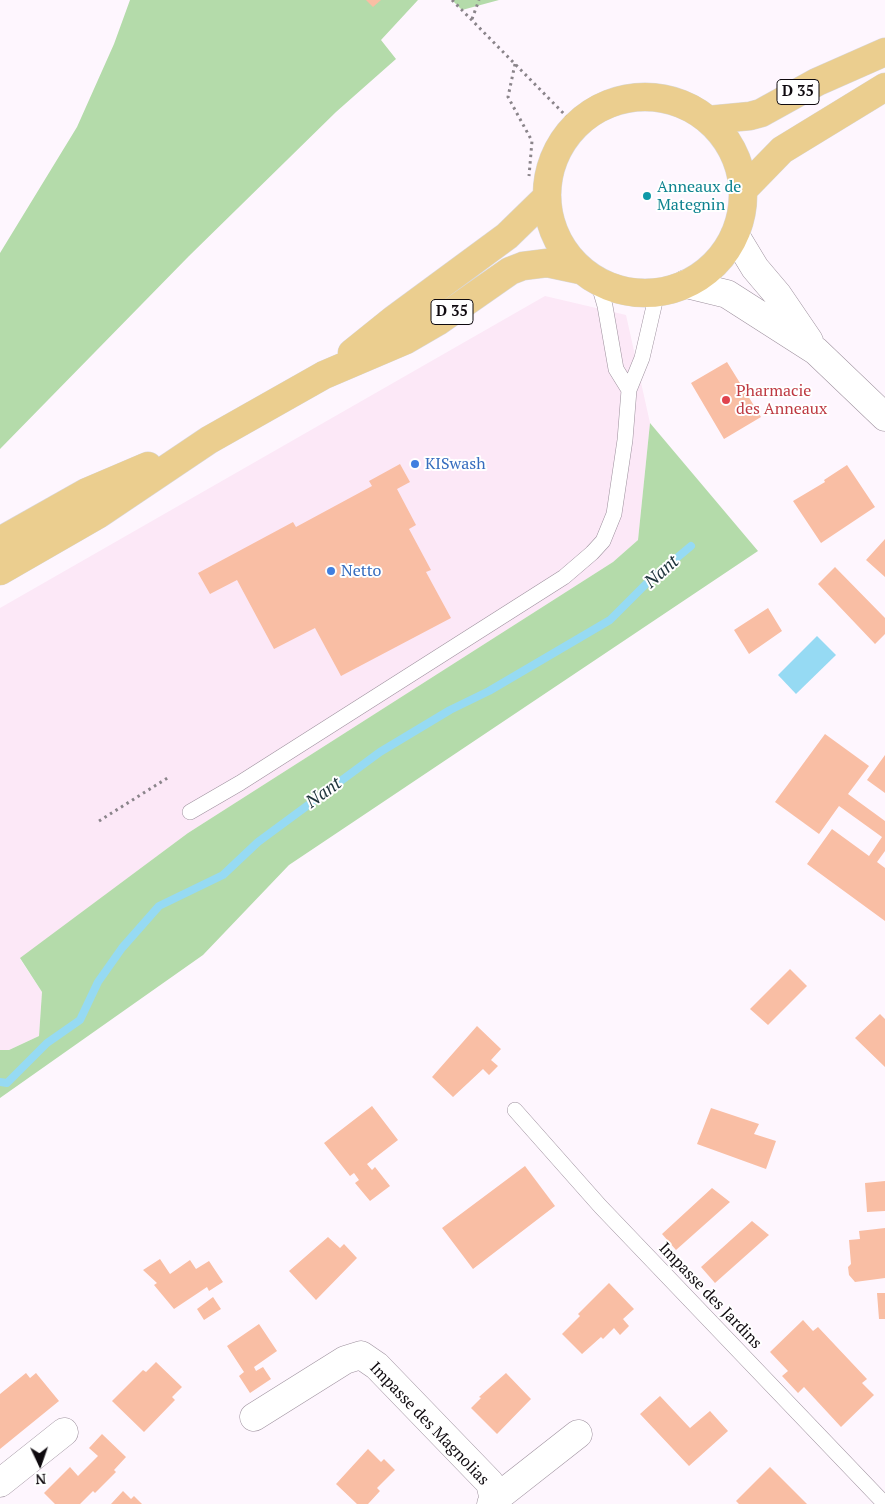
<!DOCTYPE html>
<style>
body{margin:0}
#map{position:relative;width:885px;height:1504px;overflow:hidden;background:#fef6fe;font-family:"PT Serif",serif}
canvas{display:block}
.north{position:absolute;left:15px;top:1439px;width:50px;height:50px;-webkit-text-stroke:4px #fff;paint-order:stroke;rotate:177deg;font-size:14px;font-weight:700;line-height:20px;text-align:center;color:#0f0a0f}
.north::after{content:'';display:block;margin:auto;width:18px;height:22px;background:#0f0a0f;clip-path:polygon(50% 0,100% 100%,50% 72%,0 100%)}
</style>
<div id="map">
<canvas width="885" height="1504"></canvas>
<div class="north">N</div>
</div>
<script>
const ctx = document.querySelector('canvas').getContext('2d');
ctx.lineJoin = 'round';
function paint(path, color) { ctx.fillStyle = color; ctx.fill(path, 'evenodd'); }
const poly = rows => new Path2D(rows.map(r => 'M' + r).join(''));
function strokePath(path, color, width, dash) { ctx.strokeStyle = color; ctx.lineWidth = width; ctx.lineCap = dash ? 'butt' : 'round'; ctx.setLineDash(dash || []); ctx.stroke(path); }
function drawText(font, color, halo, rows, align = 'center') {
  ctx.font = font + ' "PT Serif",serif'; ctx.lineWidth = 4; ctx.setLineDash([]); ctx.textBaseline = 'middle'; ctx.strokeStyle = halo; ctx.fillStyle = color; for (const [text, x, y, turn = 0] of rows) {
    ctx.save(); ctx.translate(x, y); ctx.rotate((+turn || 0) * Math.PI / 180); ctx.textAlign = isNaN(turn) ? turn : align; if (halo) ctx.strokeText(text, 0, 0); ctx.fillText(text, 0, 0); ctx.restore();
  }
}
paint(poly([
 [545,296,626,315,650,423,638,540,613,562,188,833,20,959,42,992,39,1036,9,1050,0,1050,0,608]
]), '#fce8f7');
paint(poly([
 [130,0,418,0,381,40,396,59,336,112,189,256,0,449,0,253,77,127,114,44],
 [452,0,499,0,462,10],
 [650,423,758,551,289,865,203,955,0,1098,0,1050,9,1050,39,1036,42,992,20,958,188,833,613,562,638,540]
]), '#b4dbaa');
paint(poly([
 [817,636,836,655,796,694,778,675]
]), '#96daf3');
strokePath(poly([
 [0,1082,7,1083,47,1043,80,1020,98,982,122,948,159,906,223,875,258,842,380,752,450,710,489,691,610,620,648,582,691,546]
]), '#96daf3', 8);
paint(poly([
 [366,0,381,0,373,7],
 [727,362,761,417,724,439,691,383],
 [400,464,410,482,397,489,416,525,409,529,431,570,426,572,451,618,341,676,315,628,274,649,237,580,210,594,198,573,293,522,296,527,372,486,369,481],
 [847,465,875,507,821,543,793,501,825,482,824,480],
 [885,539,885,577,866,560],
 [835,567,885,618,885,634,875,644,818,584],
 [768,608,782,631,749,654,734,630],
 [825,734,869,766,848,794,885,821,885,851,877,862,885,868,885,921,807,864,832,829,869,856,882,837,839,806,819,834,775,802],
 [885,755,885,793,867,780],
 [790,969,807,986,768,1025,750,1009],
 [880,1014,885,1019,885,1067,855,1038],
 [477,1026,501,1049,491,1060,498,1066,489,1075,483,1069,453,1097,432,1077],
 [372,1106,398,1140,367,1164,372,1170,375,1167,390,1186,370,1201,355,1183,359,1180,354,1173,350,1176,324,1143],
 [711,1108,759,1124,754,1134,776,1141,766,1169,697,1144],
 [525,1166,555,1206,473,1269,442,1228],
 [885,1181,885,1211,867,1212,865,1183],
 [712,1188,730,1202,676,1250,662,1234],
 [752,1221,769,1235,715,1283,701,1267],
 [885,1228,885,1278,855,1282,849,1275,848,1267,851,1264,849,1240,860,1239,859,1231],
 [328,1237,340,1248,344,1244,357,1258,316,1300,289,1271],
 [160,1259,170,1274,190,1260,196,1269,209,1261,223,1282,209,1291,207,1287,174,1309,154,1285,157,1283,143,1270],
 [609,1283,634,1309,623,1319,629,1326,620,1335,614,1328,603,1339,601,1337,582,1354,562,1334,580,1316,578,1314],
 [877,1293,885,1293,885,1319,879,1319],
 [213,1297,221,1309,204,1320,197,1309],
 [803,1320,813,1331,818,1327,867,1379,862,1383,874,1395,841,1427,804,1387,798,1393,782,1376,788,1371,770,1352],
 [259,1324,277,1351,254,1367,256,1371,263,1367,271,1379,250,1393,239,1376,244,1372,227,1346],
 [156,1362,182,1387,172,1397,175,1400,144,1432,112,1401,143,1370,146,1372],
 [26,1373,30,1378,36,1373,59,1401,0,1449,0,1394],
 [506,1373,531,1399,497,1434,471,1408,481,1398,479,1397],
 [660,1396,690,1428,710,1411,728,1431,689,1466,640,1414],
 [102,1434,126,1457,114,1470,116,1472,95,1493,93,1491,80,1504,55,1504,44,1493,70,1467,78,1476,98,1456,89,1448],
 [368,1449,381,1462,384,1459,395,1470,377,1488,380,1491,368,1504,357,1504,336,1484],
 [770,1467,807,1504,739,1504,736,1501],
 [123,1491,131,1499,134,1496,142,1504,111,1504]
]), '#f9bea4');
const service = poly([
 [598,282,605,306,616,369,629,390],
 [190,812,240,783,564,577,592,553,603,541,614,514,625,440,629,390,642,358,657,293],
 [515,1110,600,1206,885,1504]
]);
const minor = poly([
 [735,235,755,268,777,294,809,341],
 [686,284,727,294,816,351,885,417],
 [254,1417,345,1360,361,1355,377,1366,490,1483,494,1500,491,1504],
 [0,1483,64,1432],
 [494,1500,578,1434]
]);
const primary = poly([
 '547 195a98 98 0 1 1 196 0a98 98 0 1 1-196 0Z',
 [708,120,750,116,761,113,817,82,885,52],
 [744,189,782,150,885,87],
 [352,353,393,320,507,236,546,198],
 [0,541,87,492,148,466],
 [0,571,99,514,209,440,324,375,406,340,437,322,510,271,523,266,547,263,580,270]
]);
strokePath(service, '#9e919e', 16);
strokePath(minor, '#9e919e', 29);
strokePath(primary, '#d9d8d9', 29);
strokePath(poly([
 [452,0,575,125],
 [472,19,479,0],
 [515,64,508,97,532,141,529,176],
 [99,821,169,777]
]), '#8a848a', 3, [2.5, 4]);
strokePath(service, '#fff', 15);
strokePath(minor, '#fff', 28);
strokePath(primary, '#ebce8f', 28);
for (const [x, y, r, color] of [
 [647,196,5,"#0f9aa8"],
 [726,400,5,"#e0444e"],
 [415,464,5,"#3f7fe0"],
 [331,571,5,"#3f7fe0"]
]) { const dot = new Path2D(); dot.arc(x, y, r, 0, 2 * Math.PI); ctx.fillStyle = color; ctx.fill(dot); strokePath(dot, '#fff', 2); }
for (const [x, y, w] of [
 [798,92,42],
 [452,312,42]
]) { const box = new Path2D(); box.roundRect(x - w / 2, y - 12.5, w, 25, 4); ctx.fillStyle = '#fff'; ctx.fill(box); strokePath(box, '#0f0a0f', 1); }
drawText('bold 15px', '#0f0a0f', null, [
 ["D 35",798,92],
 ["D 35",452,312]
]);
drawText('16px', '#0d838f', '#fff', [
 ["Anneaux de",657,187],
 ["Mategnin",657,205]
], 'left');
drawText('16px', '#be3a42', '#fff', [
 ["Pharmacie",736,391],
 ["des Anneaux",736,409]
], 'left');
drawText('16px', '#366cbe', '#fff', [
 ["KISwash",425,464],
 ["Netto",341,571]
], 'left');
drawText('16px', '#0f0a0f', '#fff', [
 ["Impasse des Jardins",710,1296,46],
 ["Impasse des Magnolias",429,1424,46]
]);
drawText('italic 18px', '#1d333b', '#fff', [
 ["Nant",662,572,-42],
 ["Nant",324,793,-36]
]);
</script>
